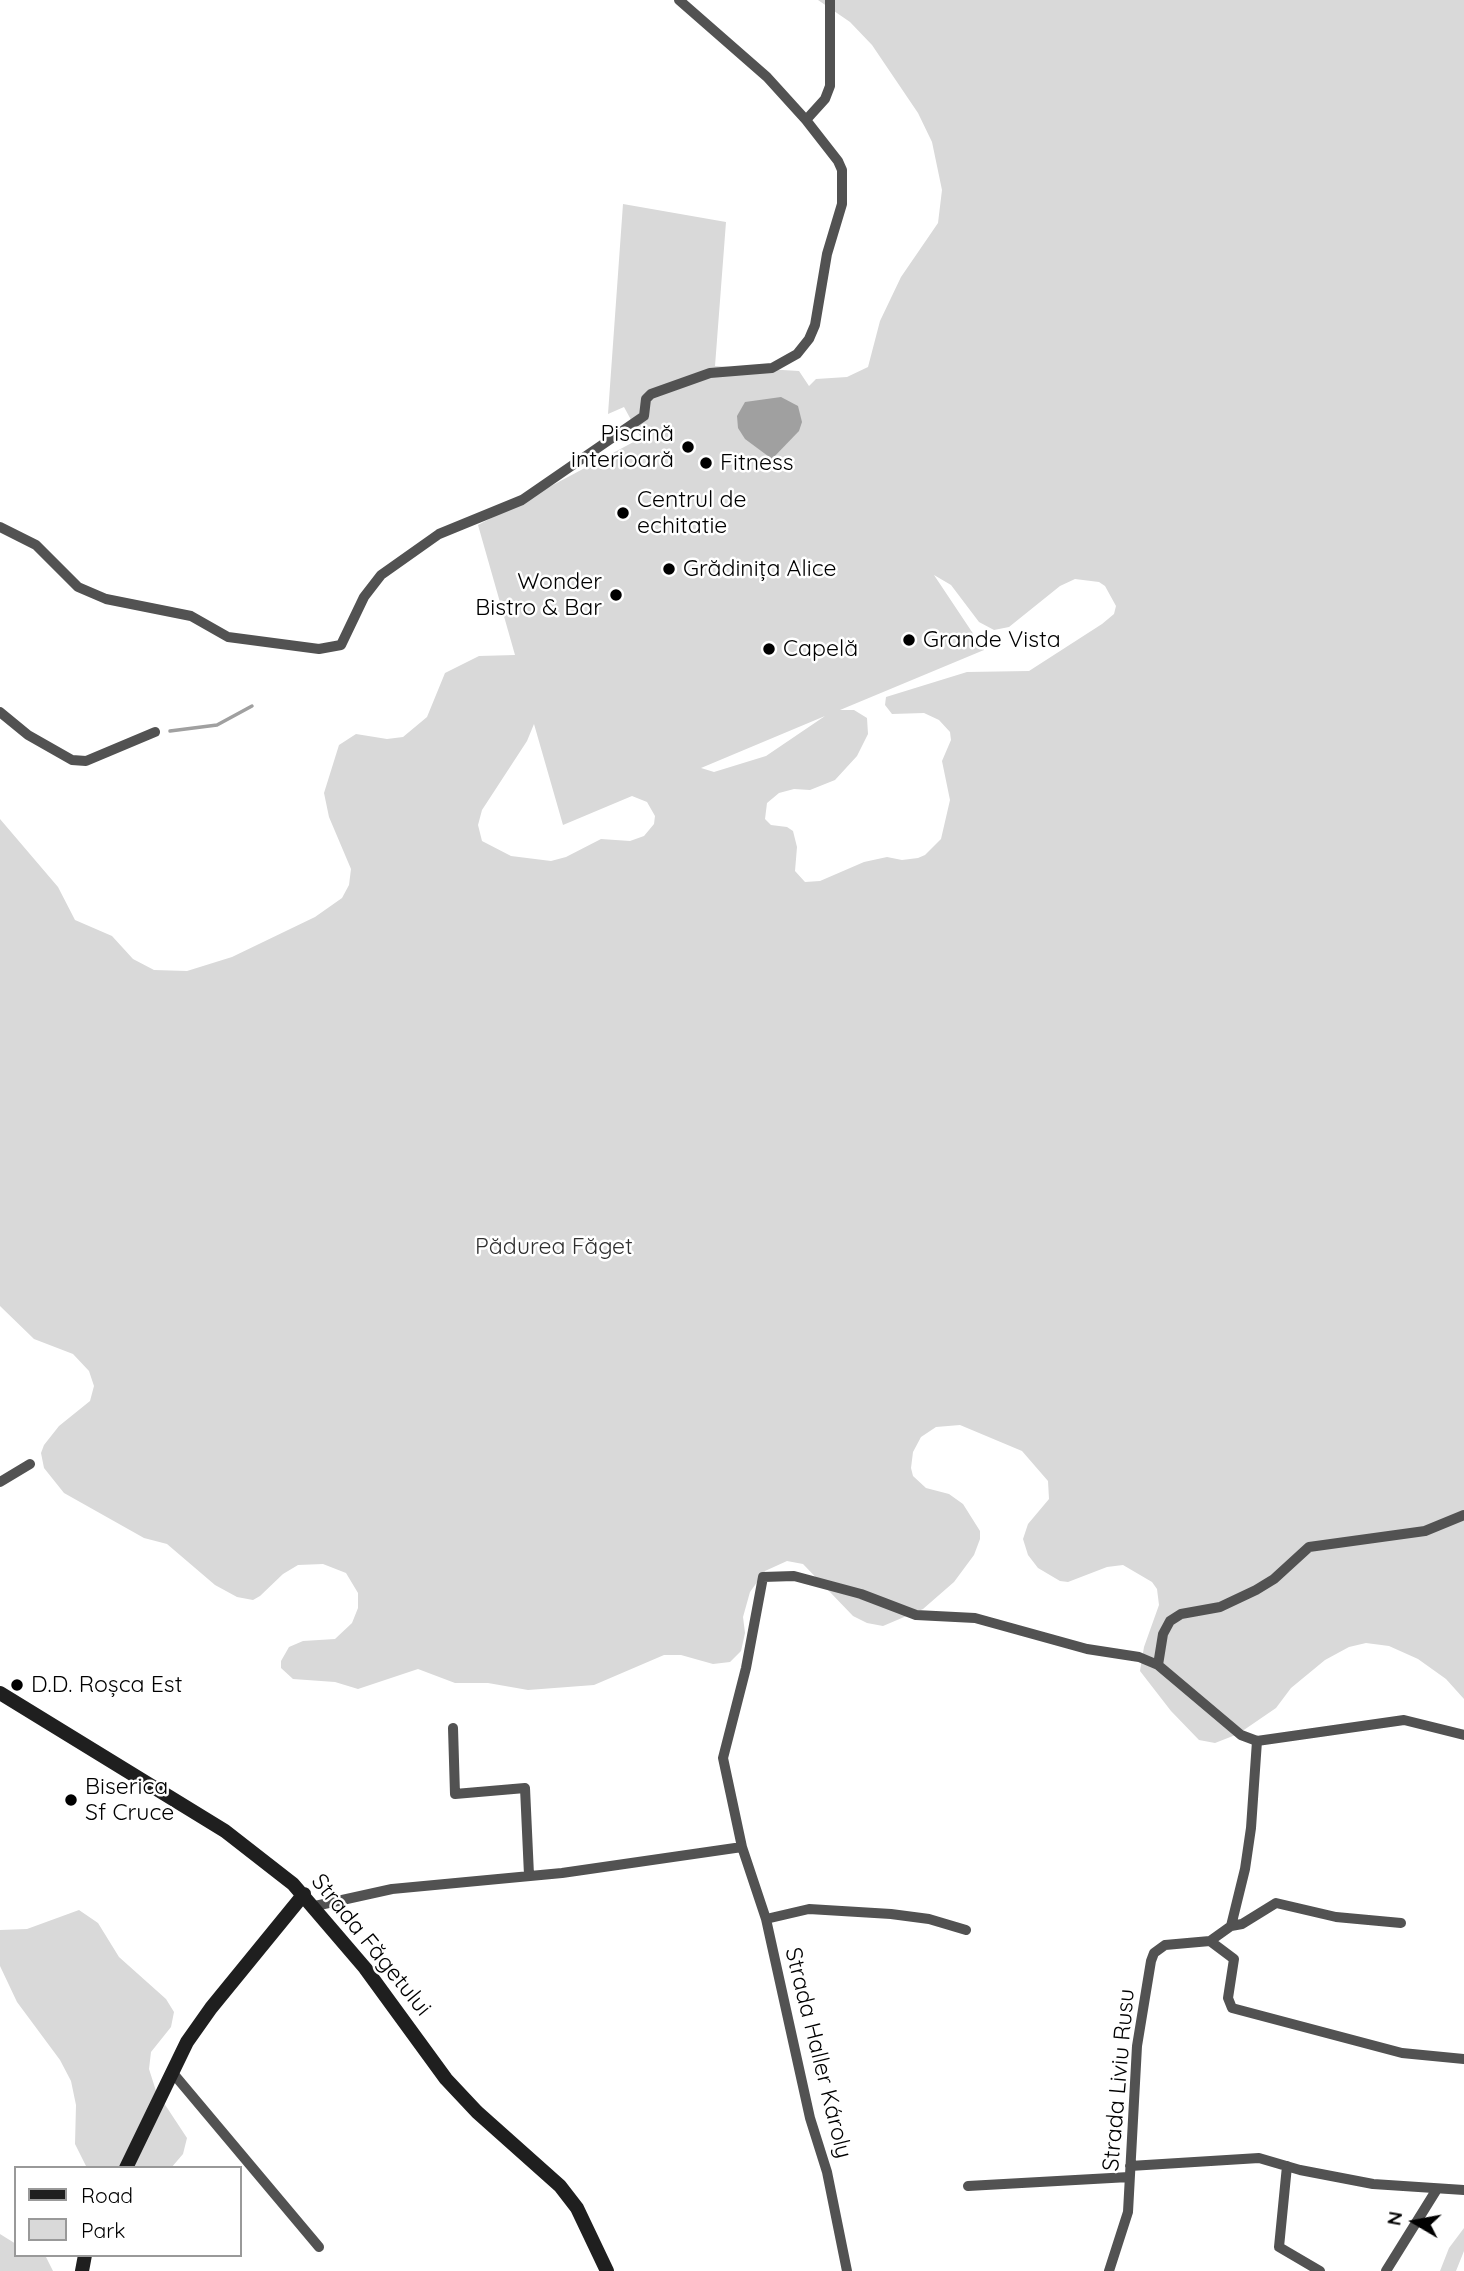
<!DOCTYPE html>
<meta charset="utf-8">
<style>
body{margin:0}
#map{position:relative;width:1464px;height:2271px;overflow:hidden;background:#fff;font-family:Quicksand,sans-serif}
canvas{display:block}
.legend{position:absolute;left:14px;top:2166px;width:228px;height:91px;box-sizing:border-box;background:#fff;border:2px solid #999;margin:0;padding:9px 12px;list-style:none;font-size:21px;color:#000}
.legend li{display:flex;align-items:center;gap:14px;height:35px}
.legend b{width:35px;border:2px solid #999}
.north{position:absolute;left:1380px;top:2187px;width:70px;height:70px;-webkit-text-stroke:5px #fff;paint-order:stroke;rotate:280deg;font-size:19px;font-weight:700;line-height:28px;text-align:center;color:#000}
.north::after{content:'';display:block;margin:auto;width:24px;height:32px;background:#000;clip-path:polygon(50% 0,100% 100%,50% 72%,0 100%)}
</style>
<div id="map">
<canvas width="1464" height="2271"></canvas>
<ul class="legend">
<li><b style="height:9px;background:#1f1f1f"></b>Road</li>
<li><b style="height:19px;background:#d9d9d9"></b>Park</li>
</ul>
<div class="north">N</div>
</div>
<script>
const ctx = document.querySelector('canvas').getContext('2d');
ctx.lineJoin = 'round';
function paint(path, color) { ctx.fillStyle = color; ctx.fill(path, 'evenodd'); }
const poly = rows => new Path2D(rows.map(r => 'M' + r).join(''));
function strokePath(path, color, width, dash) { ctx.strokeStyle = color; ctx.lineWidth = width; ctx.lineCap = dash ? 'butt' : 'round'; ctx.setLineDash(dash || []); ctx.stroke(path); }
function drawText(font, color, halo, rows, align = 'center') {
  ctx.font = font + ' Quicksand,sans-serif'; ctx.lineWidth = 5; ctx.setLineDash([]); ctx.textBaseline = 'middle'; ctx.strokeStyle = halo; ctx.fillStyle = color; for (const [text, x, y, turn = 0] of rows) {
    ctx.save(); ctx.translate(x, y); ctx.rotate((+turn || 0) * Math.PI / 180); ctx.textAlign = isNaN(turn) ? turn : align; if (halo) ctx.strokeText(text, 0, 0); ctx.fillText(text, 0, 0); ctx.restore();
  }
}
paint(poly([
 [818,0,1464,0,1464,1699,1446,1679,1418,1659,1389,1646,1366,1643,1349,1647,1325,1660,1291,1688,1276,1708,1238,1734,1215,1743,1199,1740,1171,1711,1140,1671,1144,1647,1159,1605,1157,1589,1152,1582,1123,1565,1107,1567,1068,1582,1060,1581,1038,1568,1028,1555,1023,1539,1028,1524,1049,1499,1048,1481,1022,1451,960,1425,936,1427,921,1437,913,1452,911,1468,913,1476,926,1488,949,1494,963,1504,980,1531,980,1539,974,1555,954,1582,923,1609,883,1626,867,1623,853,1616,803,1564,787,1561,765,1571,750,1592,743,1617,745,1633,741,1651,730,1662,713,1664,681,1655,664,1655,594,1685,528,1690,488,1683,455,1683,418,1669,358,1689,335,1682,293,1679,281,1668,281,1661,289,1647,303,1641,335,1639,352,1623,358,1608,358,1593,346,1573,323,1564,298,1565,283,1574,260,1596,253,1600,237,1597,215,1585,167,1544,144,1538,64,1493,44,1468,41,1453,44,1445,59,1426,90,1401,94,1386,89,1371,73,1354,34,1339,0,1306,0,819,58,887,75,920,112,936,133,959,154,970,187,971,232,957,315,917,342,898,349,885,351,869,329,817,324,793,339,745,356,734,387,739,403,737,427,717,445,673,479,656,515,655,478,525,641,438,624,407,608,414,623,204,726,222,715,366,799,371,809,386,816,379,847,377,868,367,880,321,901,277,938,223,942,190,932,142,918,113,872,45,850,22],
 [934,575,951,585,979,622,994,630,1009,627,1060,586,1075,579,1099,582,1105,586,1116,606,1114,614,1102,624,1029,671,967,672,886,697,885,705,892,714,924,713,939,720,950,732,951,740,942,761,950,800,941,839,925,855,918,858,902,860,887,857,864,862,820,881,805,882,795,871,797,847,793,831,787,827,771,825,765,819,767,803,779,793,794,789,810,790,835,780,857,756,868,734,867,718,854,710,840,710,984,650],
 [825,716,766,756,714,772,701,768],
 [534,724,563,825,632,796,647,802,655,816,654,824,644,836,630,841,601,839,566,857,551,861,511,856,482,841,478,825,482,810,527,741],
 [79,1910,98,1923,119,1957,166,1999,174,2012,171,2027,151,2052,149,2069,156,2091,187,2138,183,2154,171,2168,87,2168,75,2144,76,2105,71,2081,60,2060,17,2002,0,1966,0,1930,27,1929],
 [1464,2228,1464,2251,1456,2271,1440,2271,1449,2248],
 [0,2234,16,2244,16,2255,45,2255,53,2271,0,2271]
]), '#d9d9d9');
paint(poly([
 [781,397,798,406,802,422,799,431,772,459,745,439,738,428,737,416,745,402]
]), '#a0a0a0');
strokePath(poly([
 [170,731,217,725,252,706]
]), '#a0a0a0', 3.5);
strokePath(poly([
 [806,120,825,99,830,86,830,0],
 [0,527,36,545,78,587,106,599,191,616,228,637,319,649,341,645,364,597,381,575,439,534,522,500,644,416,646,399,651,394,710,373,772,368,797,354,809,339,815,325,827,254,842,204,842,170,838,161,806,120,767,77,679,0],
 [0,712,28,735,72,760,86,761,155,732],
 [0,1482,30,1464],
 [1158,1665,1163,1634,1170,1621,1181,1614,1220,1607,1256,1590,1274,1579,1309,1547,1425,1531,1464,1515],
 [453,1728,455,1794,525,1788,529,1875],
 [315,1906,392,1889,562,1873,742,1847],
 [766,1919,809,1909,891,1914,929,1919,966,1930],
 [1231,1926,1242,1924,1276,1903,1336,1917,1401,1923],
 [1210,1941,1234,1959,1228,1998,1232,2008,1402,2053,1464,2059],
 [172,2072,319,2247],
 [1130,2166,1259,2158,1300,2170,1373,2184,1464,2190],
 [1287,2166,1279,2247,1320,2271],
 [968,2186,1129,2177],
 [847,2271,827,2172,810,2118,766,1919,742,1847,723,1758,746,1668,763,1577,794,1576,861,1594,916,1615,975,1618,1087,1649,1139,1657,1158,1665,1241,1735,1257,1741,1404,1720,1464,1735],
 [1109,2271,1128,2212,1137,2046,1151,1961,1154,1953,1165,1945,1210,1941,1231,1926,1245,1869,1251,1828,1257,1741],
 [1386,2271,1437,2189]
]), '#525252', 10);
strokePath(poly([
 [0,1693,225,1831,293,1884,365,1968,446,2079,477,2112,560,2186,577,2208,607,2271],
 [126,2168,187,2042,211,2008,304,1894],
 [82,2271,85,2255]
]), '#1f1f1f', 14);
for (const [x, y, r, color] of [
 [688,447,7,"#000"],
 [706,463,7,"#000"],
 [623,513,7,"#000"],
 [669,569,7,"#000"],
 [616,595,7,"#000"],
 [909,640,7,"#000"],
 [769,649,7,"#000"],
 [17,1685,7,"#000"],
 [71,1800,7,"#000"]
]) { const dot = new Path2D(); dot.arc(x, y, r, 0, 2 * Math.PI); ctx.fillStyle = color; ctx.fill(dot); strokePath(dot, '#fff', 2.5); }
drawText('23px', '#000', '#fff', [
 ["Piscină",674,434,"right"],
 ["interioară",674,460,"right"],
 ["Fitness",720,463],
 ["Centrul de",637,500],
 ["echitatie",637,526],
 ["Grădinița Alice",683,569],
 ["Wonder",602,582,"right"],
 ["Bistro & Bar",602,608,"right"],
 ["Grande Vista",923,640],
 ["Capelă",783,649],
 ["D.D. Roșca Est",31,1685],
 ["Biserica",85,1787],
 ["Sf Cruce",85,1813]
], 'left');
drawText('23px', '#303030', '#fff', [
 ["Pădurea Făget",554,1247]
]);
drawText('23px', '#000', '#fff', [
 ["Strada Făgetului",371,1945,51],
 ["Strada Haller Károly",818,2053,76],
 ["Strada Liviu Rusu",1119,2080,-85]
]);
</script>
